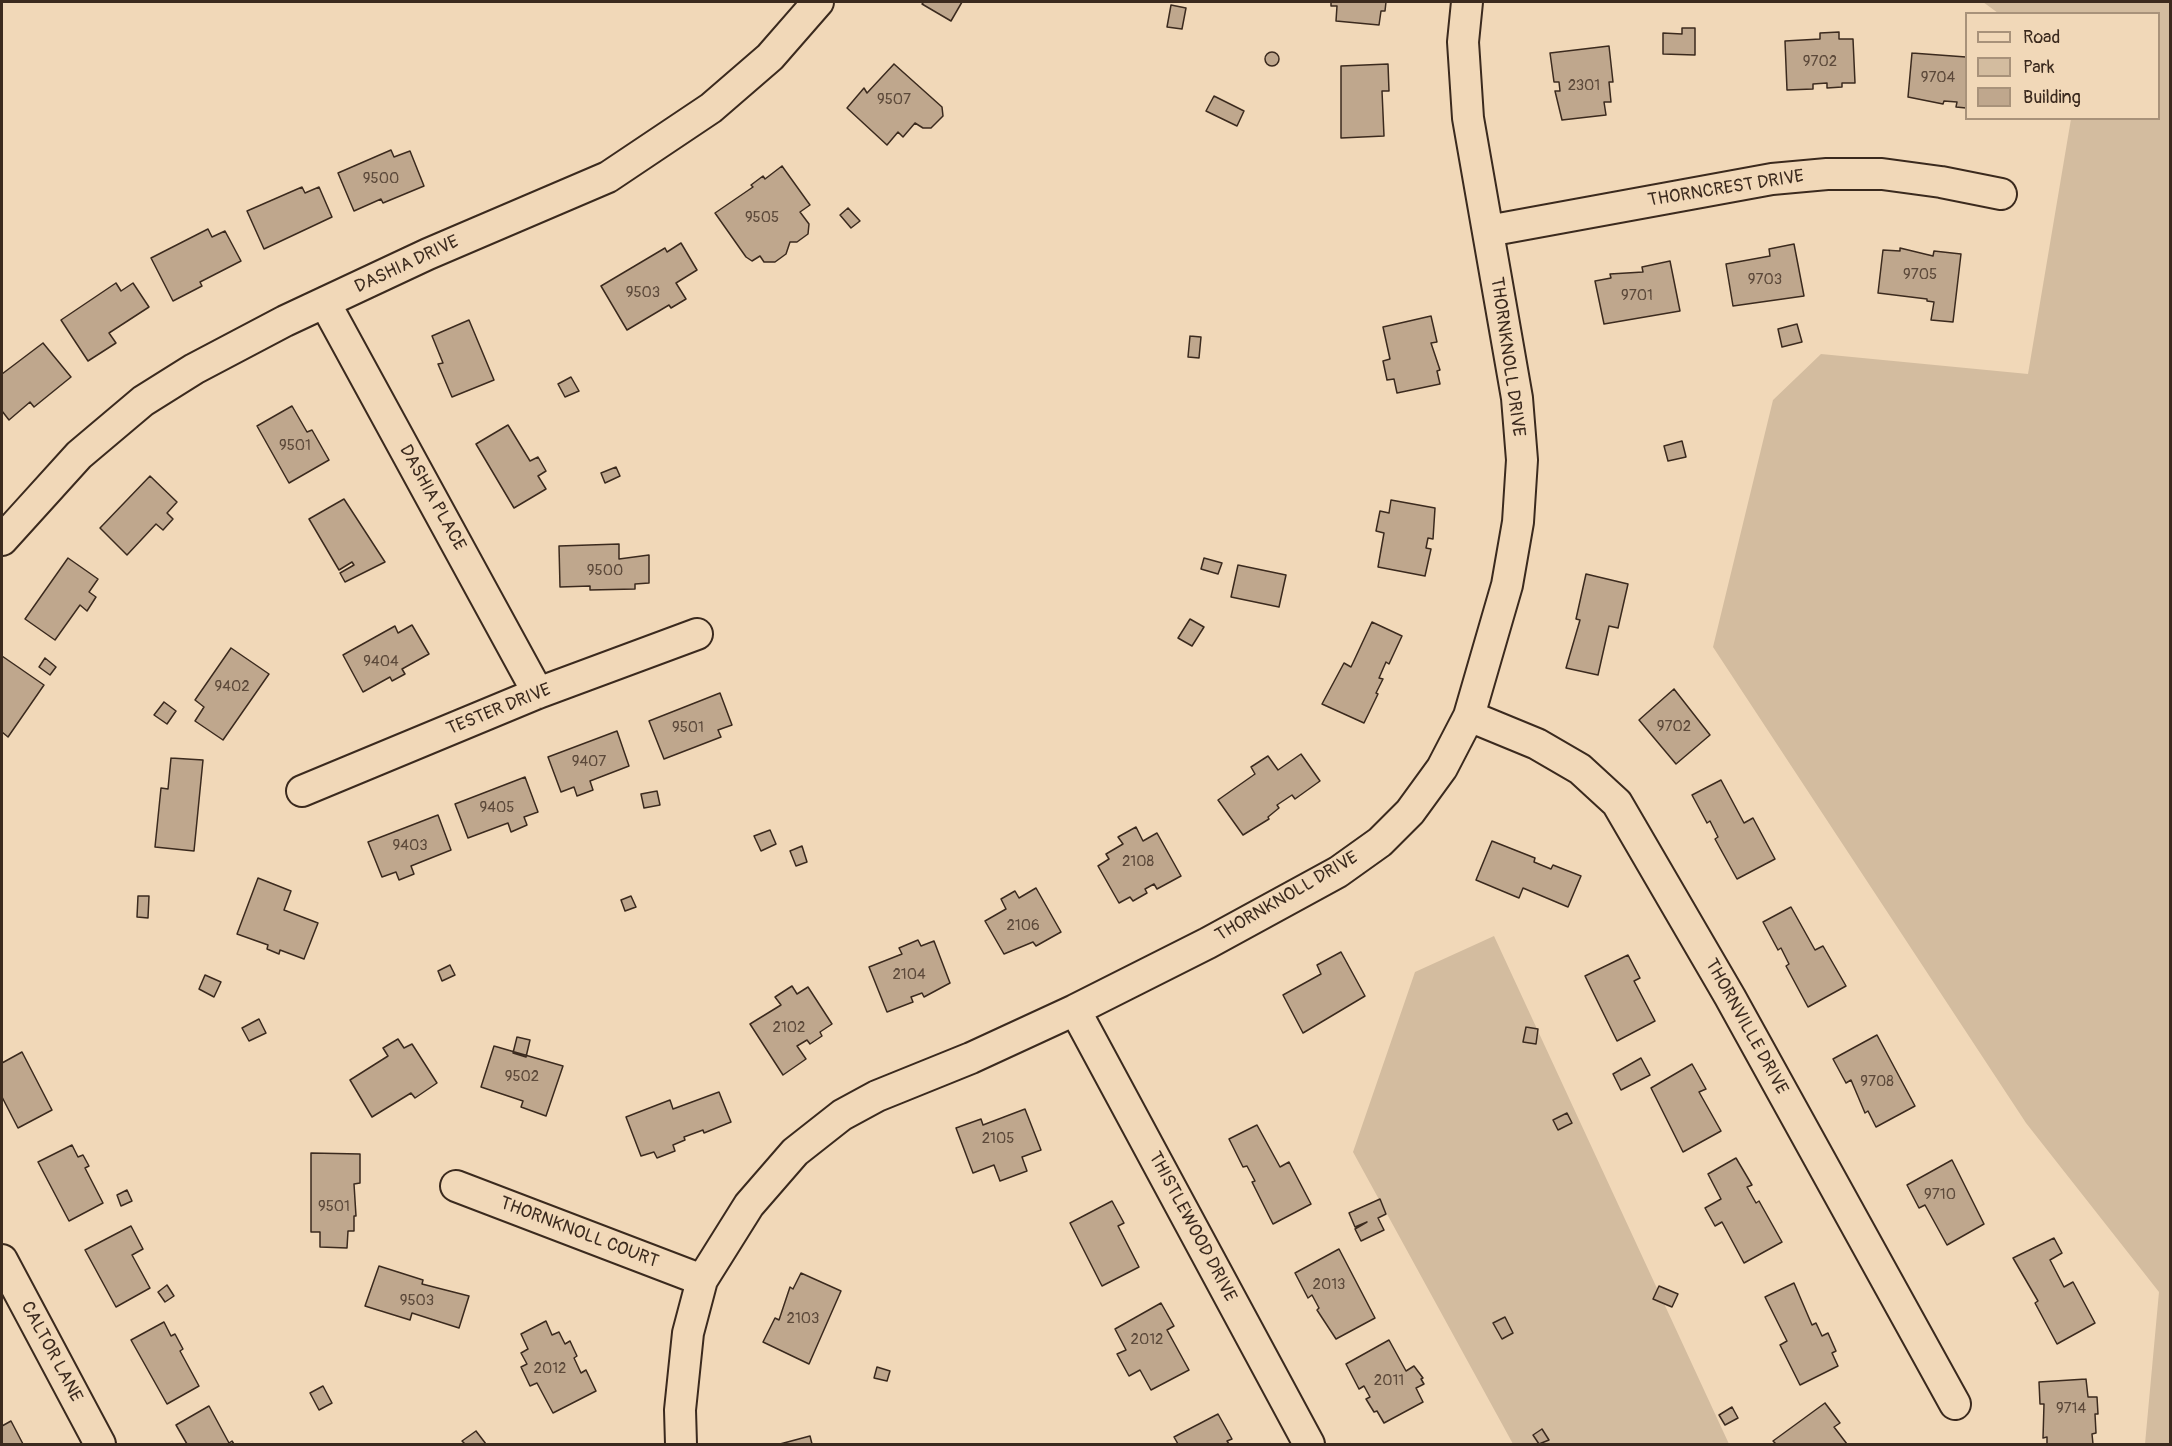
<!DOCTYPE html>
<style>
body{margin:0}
#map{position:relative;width:2172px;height:1446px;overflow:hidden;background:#f1d8b8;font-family:Pangolin,sans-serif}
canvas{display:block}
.frame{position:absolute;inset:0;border:3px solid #3b2a1e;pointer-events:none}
.legend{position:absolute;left:1965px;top:12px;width:195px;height:108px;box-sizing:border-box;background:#f1d8b8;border:2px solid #a8927a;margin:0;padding:8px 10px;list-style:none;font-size:18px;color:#3b2a1e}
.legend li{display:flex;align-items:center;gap:12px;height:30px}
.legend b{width:30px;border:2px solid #a8927a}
</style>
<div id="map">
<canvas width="2172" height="1446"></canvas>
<div class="frame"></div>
<ul class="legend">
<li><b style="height:8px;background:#f1d8b8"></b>Road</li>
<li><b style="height:16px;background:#d3bc9f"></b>Park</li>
<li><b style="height:16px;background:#bfa78d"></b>Building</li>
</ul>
</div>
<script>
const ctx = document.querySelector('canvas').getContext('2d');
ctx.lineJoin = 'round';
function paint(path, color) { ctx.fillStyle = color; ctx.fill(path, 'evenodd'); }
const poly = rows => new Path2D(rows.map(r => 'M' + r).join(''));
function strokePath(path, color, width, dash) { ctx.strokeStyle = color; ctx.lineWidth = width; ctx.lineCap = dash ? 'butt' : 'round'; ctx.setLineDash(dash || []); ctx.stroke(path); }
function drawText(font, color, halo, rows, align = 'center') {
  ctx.font = font + ' Pangolin,sans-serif'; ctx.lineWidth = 5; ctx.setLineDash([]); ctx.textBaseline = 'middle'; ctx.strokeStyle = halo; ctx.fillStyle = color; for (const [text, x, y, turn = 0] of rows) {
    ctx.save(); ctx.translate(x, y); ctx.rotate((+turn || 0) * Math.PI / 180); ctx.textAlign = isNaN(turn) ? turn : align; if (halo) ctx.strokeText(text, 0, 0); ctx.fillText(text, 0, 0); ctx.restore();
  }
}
paint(poly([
 [1983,2,2170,2,2170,1444,2145,1444,2159,1292,2026,1123,1713,647,1773,400,1821,354,2028,374,2071,119,2158,118,2158,14,1998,13],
 [1494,936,1729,1444,1513,1444,1353,1152,1415,972]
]), '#d3bc9f');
const building = poly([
 [924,2,962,2,951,21,922,4,924,2],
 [1331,2,1386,2,1385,11,1381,11,1379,25,1336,21,1337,6,1331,6,1331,2],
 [1171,5,1186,8,1182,29,1167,27,1171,5],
 [1682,28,1695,28,1695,55,1663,54,1663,33,1682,34,1682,28],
 [1839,32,1839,39,1853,39,1855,83,1842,83,1842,87,1827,88,1827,83,1813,84,1813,89,1787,90,1785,41,1820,39,1820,33,1839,32],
 [1609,46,1613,82,1609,82,1611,102,1604,102,1606,115,1562,120,1555,91,1560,91,1559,82,1554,82,1550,53,1609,46],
 '1265 59a7 7 0 1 1 14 0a7 7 0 1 1-14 0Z',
 [1912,53,1966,57,1966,108,1956,107,1957,102,1944,101,1943,104,1908,97,1912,53],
 [894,64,942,107,943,116,931,128,923,128,915,123,903,137,898,132,887,145,847,108,864,88,867,93,894,64],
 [1388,64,1389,91,1382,91,1384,136,1341,138,1341,66,1388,64],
 [1214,96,1244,111,1237,126,1206,111,1214,96],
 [391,150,394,157,410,151,424,186,383,203,381,199,354,211,338,173,391,150],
 [782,166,810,205,800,212,809,224,808,234,797,242,790,242,786,254,775,262,764,262,760,256,752,261,746,257,715,213,753,187,751,185,763,176,765,179,782,166],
 [302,187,305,193,319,187,332,217,264,249,247,211,302,187],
 [848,208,860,221,851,228,840,215,848,208],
 [208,229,212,237,225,231,241,261,200,282,202,286,173,301,151,258,208,229],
 [681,243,697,270,676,283,686,299,671,308,669,305,627,330,601,286,665,248,667,252,681,243],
 [1794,244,1804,296,1733,306,1726,264,1770,256,1769,249,1794,244],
 [1900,248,1933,256,1934,251,1961,254,1953,322,1931,320,1934,302,1927,301,1927,299,1878,293,1883,250,1900,251,1900,248],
 [1670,261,1680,311,1604,324,1595,281,1611,278,1610,274,1643,272,1642,267,1670,261],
 [116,283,121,291,133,283,149,307,109,333,116,343,88,361,61,320,116,283],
 [1431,316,1437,342,1431,343,1440,370,1437,371,1440,384,1397,393,1394,379,1387,380,1383,361,1390,359,1383,327,1431,316],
 [469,320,494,380,452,397,438,364,443,363,432,336,469,320],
 [1797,324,1802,342,1782,347,1778,329,1797,324],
 [1190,336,1201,337,1199,358,1188,357,1190,336],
 [43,343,71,377,34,407,30,402,9,420,2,411,2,374,43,343],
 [571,377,579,391,565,397,558,384,571,377],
 [292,406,307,432,312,430,329,460,289,483,257,426,292,406],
 [508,425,530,461,538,457,546,471,538,476,546,489,514,508,476,444,508,425],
 [1682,441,1686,457,1668,461,1664,446,1682,441],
 [616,467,620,476,605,483,601,473,616,467],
 [150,476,177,502,167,513,173,519,163,530,156,524,127,555,100,528,150,476],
 [344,499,385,562,345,582,340,573,354,565,352,562,339,570,309,519,344,499],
 [1391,500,1435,508,1433,539,1428,538,1426,548,1431,549,1425,576,1378,567,1384,533,1376,531,1380,511,1389,513,1391,500],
 [619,544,619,559,649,555,649,583,635,584,635,589,590,590,590,586,560,587,559,546,619,544],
 [68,558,98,579,89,592,96,597,87,611,80,605,55,640,25,619,68,558],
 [1204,558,1222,563,1218,574,1201,569,1204,558],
 [1238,565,1286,575,1279,607,1231,597,1238,565],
 [1586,574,1628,584,1618,628,1609,626,1598,675,1566,668,1580,620,1576,619,1586,574],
 [1190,619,1204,627,1192,646,1178,638,1190,619],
 [1372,622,1402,636,1389,664,1386,662,1379,678,1383,679,1376,693,1378,694,1364,723,1322,704,1344,663,1351,667,1372,622],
 [412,625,429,654,402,669,405,674,392,681,390,677,363,692,343,655,395,626,398,633,412,625],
 [231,648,269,674,223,740,195,721,204,707,195,700,231,648],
 [2,656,44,685,8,737,2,732,2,656],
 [45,658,56,667,50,675,39,667,45,658],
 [1674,689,1710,735,1676,764,1639,720,1674,689],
 [720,693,732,725,718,730,721,737,664,759,649,721,720,693],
 [164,702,176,711,167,724,154,715,164,702],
 [617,731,629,766,590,781,593,790,577,796,574,787,561,792,548,757,617,731],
 [1301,754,1320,781,1295,799,1292,795,1277,805,1279,808,1268,817,1269,819,1243,835,1218,800,1255,774,1251,767,1268,756,1278,770,1301,754],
 [171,758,203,760,194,851,155,847,161,788,168,789,171,758],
 [525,777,538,812,524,817,527,825,511,832,508,823,468,838,455,804,525,777],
 [1721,780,1744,823,1753,818,1775,859,1737,879,1715,839,1718,837,1710,821,1707,823,1692,795,1721,780],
 [657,791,660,805,644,808,641,794,657,791],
 [438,815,451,850,411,866,414,874,399,880,396,872,382,877,368,842,438,815],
 [1136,827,1143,841,1157,833,1181,876,1157,889,1154,884,1145,889,1147,893,1133,901,1130,897,1119,903,1098,866,1109,859,1106,854,1123,844,1118,837,1136,827],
 [770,830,776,844,761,851,754,836,770,830],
 [1492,841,1535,858,1534,862,1551,869,1553,865,1581,876,1568,907,1523,888,1519,898,1476,880,1492,841],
 [802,846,807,862,796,866,790,851,802,846],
 [258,878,291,891,284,910,318,923,304,959,280,950,279,954,267,949,268,945,237,934,258,878],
 [1036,888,1061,932,1036,946,1033,942,1004,954,985,921,1006,909,1001,899,1015,891,1019,898,1036,888],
 [138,896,149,896,148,918,137,917,138,896],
 [631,896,636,907,625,911,621,900,631,896],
 [1791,907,1815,950,1823,946,1846,986,1808,1007,1786,966,1789,964,1781,948,1778,950,1763,922,1791,907],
 [918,940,921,946,934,941,950,983,924,997,922,993,911,997,913,1002,887,1012,869,967,902,954,899,948,918,940],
 [1341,952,1365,996,1303,1033,1283,995,1321,974,1317,965,1341,952],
 [1628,955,1640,978,1634,981,1655,1021,1617,1041,1585,976,1628,955],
 [450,965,455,975,442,981,438,971,450,965],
 [205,975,221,982,214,997,199,989,205,975],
 [792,986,797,994,808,987,832,1024,820,1032,822,1036,810,1044,807,1040,797,1046,806,1059,783,1075,750,1024,781,1005,775,997,792,986],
 [259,1019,266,1033,249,1041,242,1028,259,1019],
 [1526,1027,1538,1029,1536,1044,1523,1042,1526,1027],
 [1877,1035,1915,1106,1876,1127,1868,1111,1865,1113,1851,1080,1846,1083,1833,1059,1877,1035],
 [517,1037,530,1040,526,1057,513,1053,517,1037],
 [398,1039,404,1048,412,1044,437,1083,415,1098,411,1093,372,1117,350,1080,388,1056,383,1048,398,1039],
 [494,1046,563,1066,546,1116,521,1107,523,1101,481,1087,494,1046],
 [22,1052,52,1110,18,1128,2,1097,2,1063,22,1052],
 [1641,1058,1650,1075,1621,1090,1613,1074,1641,1058],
 [1692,1064,1706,1089,1699,1092,1721,1131,1683,1152,1651,1088,1692,1064],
 [719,1092,731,1122,704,1133,703,1130,684,1137,685,1140,673,1145,675,1151,657,1158,654,1152,641,1156,626,1117,670,1100,673,1109,719,1092],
 [1025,1109,1041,1150,1022,1157,1027,1171,1000,1181,994,1165,973,1173,956,1128,981,1119,983,1125,1025,1109],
 [1567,1113,1572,1123,1558,1130,1553,1120,1567,1113],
 [1257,1125,1280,1167,1289,1162,1311,1204,1273,1224,1252,1182,1255,1181,1247,1166,1243,1167,1229,1139,1257,1125],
 [72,1145,78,1157,83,1155,89,1166,85,1168,103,1203,69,1221,38,1162,72,1145],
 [311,1153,360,1154,360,1183,354,1184,356,1216,354,1216,354,1231,348,1231,347,1248,320,1247,320,1232,311,1232,311,1153],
 [1736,1158,1752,1185,1747,1187,1756,1203,1759,1201,1782,1242,1744,1263,1722,1222,1715,1226,1705,1208,1721,1199,1708,1174,1736,1158],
 [1952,1160,1984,1224,1947,1245,1925,1205,1919,1208,1907,1185,1952,1160],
 [127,1190,132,1201,121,1206,117,1195,127,1190],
 [1380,1199,1386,1214,1378,1218,1384,1230,1361,1241,1355,1229,1367,1222,1355,1227,1349,1213,1380,1199],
 [1112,1201,1124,1223,1118,1226,1139,1267,1102,1286,1070,1223,1112,1201],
 [131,1226,143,1249,132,1255,150,1288,116,1307,85,1250,131,1226],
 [2054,1238,2062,1253,2050,1260,2064,1287,2073,1282,2095,1323,2057,1344,2035,1303,2038,1301,2013,1258,2054,1238],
 [1339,1249,1375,1318,1336,1339,1317,1310,1319,1308,1312,1295,1308,1298,1295,1273,1339,1249],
 [379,1266,423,1280,422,1284,469,1296,459,1328,412,1313,410,1320,365,1306,379,1266],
 [801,1273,841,1291,809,1364,763,1342,775,1318,779,1320,790,1287,793,1289,801,1273],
 [1794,1283,1812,1325,1816,1323,1822,1336,1828,1333,1836,1351,1832,1353,1838,1366,1800,1385,1780,1345,1787,1341,1765,1297,1794,1283],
 [167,1285,174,1296,165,1302,158,1292,167,1285],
 [1659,1286,1678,1294,1672,1307,1653,1299,1659,1286],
 [1161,1303,1174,1326,1167,1330,1189,1370,1151,1390,1140,1370,1129,1376,1117,1354,1126,1350,1115,1329,1161,1303],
 [1505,1317,1513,1333,1502,1339,1493,1323,1505,1317],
 [546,1321,552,1335,559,1332,565,1344,570,1341,577,1356,574,1358,581,1373,586,1370,596,1391,553,1413,537,1383,530,1386,521,1367,527,1364,521,1353,528,1349,521,1334,546,1321],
 [164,1322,171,1336,175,1334,183,1349,180,1351,199,1386,167,1404,131,1340,164,1322],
 [1389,1340,1406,1371,1414,1366,1423,1378,1421,1379,1424,1384,1416,1388,1423,1402,1384,1423,1377,1411,1374,1412,1366,1399,1370,1397,1364,1386,1359,1389,1346,1364,1389,1340],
 [877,1367,890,1371,887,1381,874,1378,877,1367],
 [2086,1379,2088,1397,2097,1397,2098,1414,2095,1414,2096,1433,2092,1434,2093,1444,2047,1444,2047,1437,2043,1438,2044,1404,2040,1404,2039,1382,2086,1379],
 [323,1386,332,1403,319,1410,310,1393,323,1386],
 [1825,1403,1840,1423,1834,1427,1847,1444,1776,1444,1773,1441,1825,1403],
 [209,1406,229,1443,232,1441,234,1444,187,1444,176,1425,209,1406],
 [1732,1407,1738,1418,1725,1425,1719,1415,1732,1407],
 [1218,1414,1232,1439,1227,1441,1229,1444,1178,1444,1174,1437,1218,1414],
 [11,1421,23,1444,2,1444,2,1426,11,1421],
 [1542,1429,1549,1440,1539,1444,1533,1435,1542,1429],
 [476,1431,486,1444,465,1444,462,1441,476,1431],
 [810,1436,812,1444,780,1444,810,1436]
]);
paint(building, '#bfa78d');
strokePath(building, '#3b2a1e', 1.5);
const street = poly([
 [1488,231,1772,179,1827,174,1882,174,1941,182,2001,194],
 [325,303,538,693],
 [2,540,79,455,143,401,194,369,285,321,428,254,608,177,711,108,770,57,818,2],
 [1469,716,1537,744,1580,769,1617,803,1730,997,1955,1404],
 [302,791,538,693,697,634],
 [1075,1010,1309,1444],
 [456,1186,702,1280],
 [2,1260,100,1444],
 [681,1444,680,1410,688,1333,702,1280,749,1205,795,1152,842,1115,877,1096,971,1058,1075,1010,1208,943,1338,872,1380,842,1410,812,1442,768,1469,716,1507,585,1518,522,1522,460,1517,398,1468,118,1463,42,1467,2]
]);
strokePath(street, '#3b2a1e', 34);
strokePath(street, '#f1d8b8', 30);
drawText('15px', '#5c493a', null, [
 ["9702",1820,62],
 ["9704",1938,78],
 ["2301",1584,86],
 ["9507",894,100],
 ["9500",381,179],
 ["9505",762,218],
 ["9705",1920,275],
 ["9703",1765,280],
 ["9503",643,293],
 ["9701",1637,296],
 ["9501",295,446],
 ["9500",605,571],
 ["9404",381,662],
 ["9402",232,687],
 ["9702",1674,727],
 ["9501",688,728],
 ["9407",589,762],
 ["9405",497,808],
 ["9403",410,846],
 ["2108",1138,862],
 ["2106",1023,926],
 ["2104",909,975],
 ["2102",789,1028],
 ["9502",522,1077],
 ["9708",1877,1082],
 ["2105",998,1139],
 ["9710",1940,1195],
 ["9501",334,1207],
 ["2013",1329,1285],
 ["9503",417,1301],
 ["2103",803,1319],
 ["2012",1147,1340],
 ["2012",550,1369],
 ["2011",1389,1381],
 ["9714",2071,1409]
]);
drawText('18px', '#3b2a1e', '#f1d8b8', [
 ["THORNCREST DRIVE",1726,189,-9],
 ["DASHIA DRIVE",407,265,-25],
 ["THORNKNOLL DRIVE",1507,357,82],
 ["DASHIA PLACE",432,498,61],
 ["TESTER DRIVE",499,710,-22],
 ["THORNKNOLL DRIVE",1287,897,-30],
 ["THORNVILLE DRIVE",1746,1027,61],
 ["THISTLEWOOD DRIVE",1192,1227,62],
 ["THORNKNOLL COURT",579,1233,21],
 ["CALTOR LANE",51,1352,62]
]);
</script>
